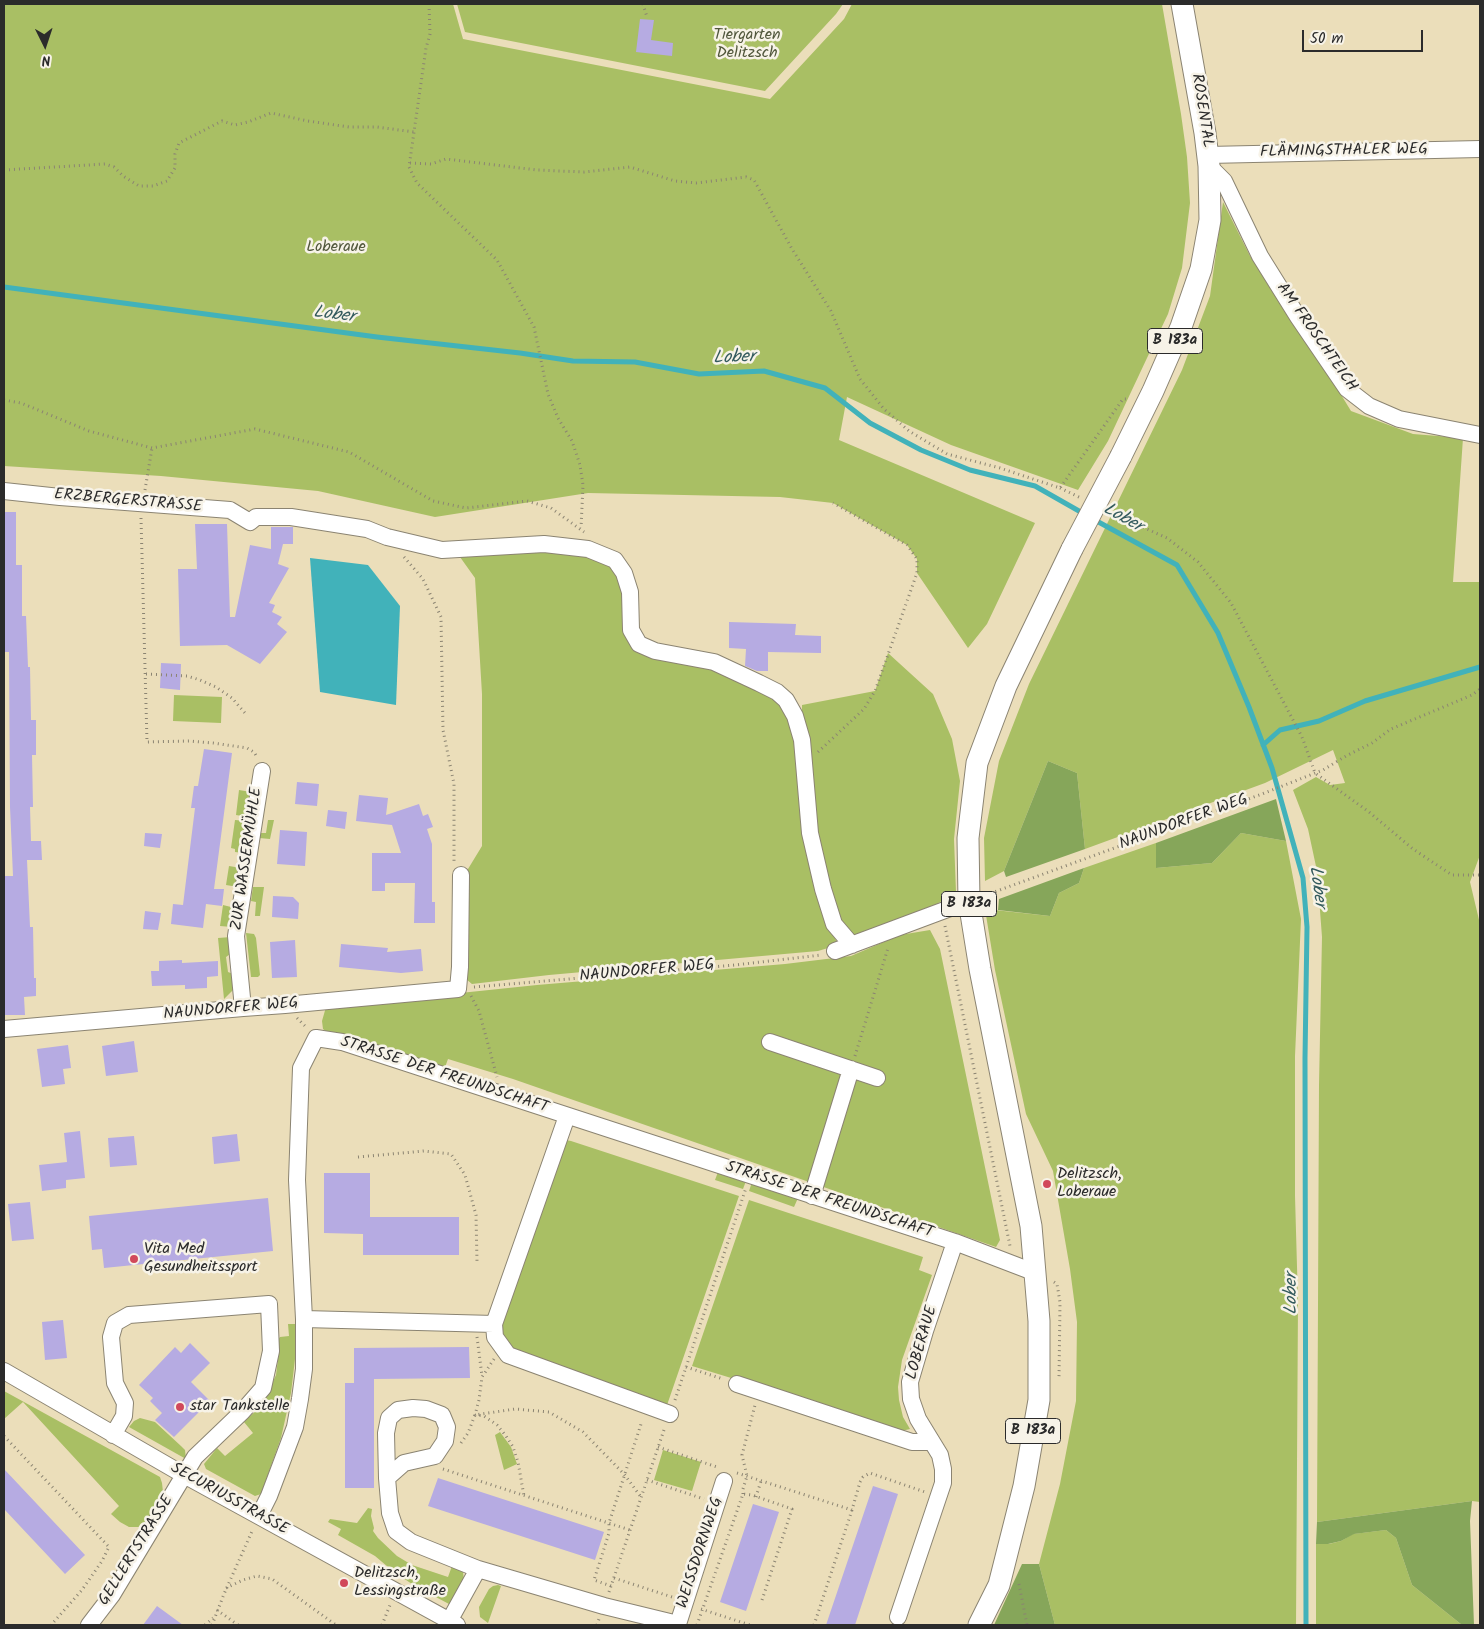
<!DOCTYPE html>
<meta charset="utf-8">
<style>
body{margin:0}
#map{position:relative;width:1484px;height:1629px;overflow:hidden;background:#ebdeba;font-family:Kalam,sans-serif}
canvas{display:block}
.frame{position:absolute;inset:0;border:5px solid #2b2b2b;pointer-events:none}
.north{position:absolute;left:20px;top:20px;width:50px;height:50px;-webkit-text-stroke:4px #f7f3e8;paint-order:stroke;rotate:176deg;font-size:14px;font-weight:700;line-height:20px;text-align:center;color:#2b2b2b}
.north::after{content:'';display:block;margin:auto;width:18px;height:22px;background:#2b2b2b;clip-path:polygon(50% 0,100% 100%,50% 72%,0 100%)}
.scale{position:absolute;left:1302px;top:30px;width:121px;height:22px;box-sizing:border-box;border:2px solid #2b2b2b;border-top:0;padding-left:6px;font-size:15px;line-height:18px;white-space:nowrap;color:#2b2b2b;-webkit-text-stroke:4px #f7f3e8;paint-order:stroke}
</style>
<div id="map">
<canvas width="1484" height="1629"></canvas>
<div class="frame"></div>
<div class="north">N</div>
<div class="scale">50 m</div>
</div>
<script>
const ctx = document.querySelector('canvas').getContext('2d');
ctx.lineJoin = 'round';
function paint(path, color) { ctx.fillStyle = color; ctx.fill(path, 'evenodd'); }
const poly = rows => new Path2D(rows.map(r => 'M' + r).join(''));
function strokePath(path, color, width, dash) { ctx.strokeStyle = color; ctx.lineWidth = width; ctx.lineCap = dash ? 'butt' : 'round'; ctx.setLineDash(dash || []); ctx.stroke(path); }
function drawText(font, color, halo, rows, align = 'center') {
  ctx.font = font + ' Kalam,sans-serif'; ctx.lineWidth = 5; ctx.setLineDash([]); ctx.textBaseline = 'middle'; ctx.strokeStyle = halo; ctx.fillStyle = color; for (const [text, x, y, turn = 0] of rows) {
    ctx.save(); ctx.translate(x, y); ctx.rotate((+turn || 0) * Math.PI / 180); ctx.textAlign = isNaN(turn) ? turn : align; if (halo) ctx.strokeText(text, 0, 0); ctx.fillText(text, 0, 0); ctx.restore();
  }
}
paint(poly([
 [4,4,453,4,463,39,770,99,844,19,852,4,1162,4,1181,114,1187,157,1190,203,1182,268,1168,314,1147,358,1108,441,1078,490,951,445,847,397,839,440,1035,523,987,624,968,648,917,573,917,559,907,545,833,503,780,497,588,493,435,517,318,491,161,476,4,466],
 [457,4,843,4,836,14,765,91,465,32],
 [1223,202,1250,256,1324,367,1351,411,1413,434,1463,438,1453,582,1480,582,1480,855,1470,882,1480,924,1480,1502,1472,1501,1317,1522,1319,1085,1322,937,1317,871,1308,829,1293,790,1316,777,1330,785,1345,783,1333,750,1265,783,1085,849,1077,773,1048,761,1004,871,985,881,984,838,999,761,1029,684,1182,370,1210,296],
 [547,548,590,555,616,570,626,594,626,630,775,697,802,740,802,705,875,691,888,653,933,694,952,739,960,781,954,839,956,892,940,902,894,928,852,945,825,915,838,945,818,951,549,975,472,984,466,979,468,869,482,846,482,694,475,578,460,557],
 [174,695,222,697,221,723,173,721],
 [239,790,251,792,248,817,236,815],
 [235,820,247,821,243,853,235,852,235,849,231,848],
 [268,820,274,820,270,839,259,838,259,833,266,833],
 [1241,833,1286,841,1301,919,1295,1056,1295,1196,1298,1302,1296,1625,1055,1625,1039,1564,1060,1484,1076,1401,1077,1322,1070,1269,1053,1171,1026,1114,995,970,985,909,1050,916,1059,893,1079,883,1084,868,1156,843,1156,868,1212,863],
 [229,866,241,868,238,887,226,885],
 [253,887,264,887,260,916,255,916,256,902,251,901],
 [223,905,235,908,232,927,220,926],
 [930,930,940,949,1000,1240,996,1247,513,1079,448,1059,444,1070,329,1034,323,1029,322,1021,326,1007,537,985,785,964,851,956,900,935],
 [246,933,254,934,256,938,260,975,258,977,251,977],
 [231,937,233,952,226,957,228,972,236,975,234,989,224,999,218,938],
 [566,1140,571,1141,739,1196,666,1408,516,1353,505,1340,502,1330,503,1320],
 [718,1172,746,1181,743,1189,715,1180],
 [752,1182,798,1198,794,1207,749,1191],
 [749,1200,923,1257,919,1270,932,1275,902,1360,898,1387,899,1400,903,1417,910,1429,893,1433,754,1385,692,1366],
 [288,1324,295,1324,295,1359,291,1393,281,1438,261,1494,255,1496,206,1469,204,1464,217,1448,225,1456,253,1433,244,1422,262,1405,276,1375,278,1359,277,1341,280,1337,289,1336],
 [4,1391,160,1477,162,1483,163,1492,160,1501,147,1524,138,1527,129,1527,120,1522,111,1514,119,1506,23,1402,4,1419],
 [140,1418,155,1422,181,1446,185,1450,186,1459,129,1427,134,1421],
 [500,1432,511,1447,517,1464,504,1470,495,1435],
 [663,1450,701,1462,692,1491,654,1480],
 [368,1508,372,1509,371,1516,374,1528,373,1531,378,1538,397,1556,412,1565,448,1577,452,1566,458,1567,463,1572,464,1580,456,1600,449,1604,415,1586,394,1572,375,1556,338,1535,341,1529,328,1522,330,1519,357,1523],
 [1386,1530,1396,1538,1412,1585,1462,1625,1316,1625,1316,1544,1329,1544,1341,1541,1353,1534],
 [498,1585,501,1586,488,1623,480,1617,479,1607,489,1589,493,1586]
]), '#a9bf64');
paint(poly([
 [1048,761,1077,773,1085,849,1006,877,1004,871],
 [1276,799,1286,841,1241,833,1212,863,1156,868,1156,843],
 [1084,868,1079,883,1059,893,1050,916,998,910,999,899],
 [1472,1501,1470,1521,1474,1625,1462,1625,1412,1585,1396,1538,1386,1530,1354,1534,1341,1541,1328,1544,1316,1544,1317,1522],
 [1022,1564,1039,1564,1055,1625,994,1625]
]), '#86a65a');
paint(poly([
 [310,558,368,565,400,606,396,705,320,692]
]), '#41b2ba');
strokePath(poly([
 [4,287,377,337,520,353,573,361,635,362,699,374,764,371,825,388,870,423,921,450,970,470,1035,486,1086,515],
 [1093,519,1177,565,1218,633,1249,707,1272,768,1303,878,1307,927,1305,1058,1306,1625],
 [1263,745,1280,730,1319,721,1365,701,1480,667]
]), '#41b2ba', 5);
paint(poly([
 [640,19,654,20,651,40,673,43,672,56,636,52],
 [4,512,16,512,16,565,22,565,22,616,26,616,28,667,30,667,31,720,36,720,36,755,32,755,33,807,30,807,31,841,41,841,42,860,27,860,30,927,33,927,34,978,36,978,36,996,24,997,25,1015,5,1015,4,876,13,876,10,807,9,652,4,652],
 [195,524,227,524,230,617,235,617,250,545,271,549,271,527,293,527,293,544,283,544,278,564,289,568,269,603,275,605,272,612,282,617,277,624,287,632,260,664,227,645,180,646,178,569,197,569],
 [729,622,796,624,795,635,821,636,821,653,768,652,768,671,757,671,745,666,746,649,729,648],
 [161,663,181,664,180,690,160,688],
 [204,749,232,753,214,889,224,889,222,906,206,904,203,928,171,924,173,904,183,905,195,808,191,808,194,786,198,786],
 [297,782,319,784,317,806,295,804],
 [359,795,388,798,386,815,419,804,423,816,428,814,433,827,427,829,432,844,432,902,435,902,435,923,414,923,415,883,385,883,385,891,372,891,372,853,401,853,392,825,356,821],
 [328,810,347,812,345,829,326,826],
 [280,830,307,832,305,866,277,864],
 [145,833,162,834,160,848,144,846],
 [273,896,293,897,299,903,298,919,272,917],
 [145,911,161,913,158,930,143,929],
 [295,940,297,977,272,978,270,942],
 [341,944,388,948,387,952,421,949,423,971,401,973,339,967],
 [182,960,182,963,218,961,218,976,207,977,207,988,185,989,185,985,152,986,151,971,159,971,159,961],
 [134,1041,138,1072,106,1076,102,1046],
 [68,1045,71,1068,63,1069,65,1084,42,1087,37,1049],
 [80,1131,85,1178,66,1180,66,1188,42,1191,39,1165,67,1162,64,1133],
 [237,1134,240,1161,214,1164,212,1137],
 [134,1136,137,1165,110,1167,108,1138],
 [324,1173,370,1173,370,1217,459,1217,459,1255,363,1255,363,1234,324,1233],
 [268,1198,273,1251,104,1268,102,1249,92,1250,89,1216],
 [30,1202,34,1239,12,1241,8,1204],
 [63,1320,67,1358,45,1360,42,1322],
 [190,1343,210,1363,191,1382,210,1401,174,1437,155,1420,162,1413,150,1401,153,1398,139,1385,175,1347,181,1353],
 [469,1347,470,1378,374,1379,374,1488,345,1488,345,1383,354,1383,354,1348],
 [4,1469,85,1555,65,1574,4,1509],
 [438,1478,604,1532,595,1560,428,1506],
 [873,1486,898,1494,855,1625,826,1625],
 [753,1504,779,1512,746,1611,720,1602],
 [157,1606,183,1625,143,1625]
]), '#b6abe2');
const minor = poly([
 [1208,155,1480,149],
 [1209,166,1224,181,1260,256,1298,317,1347,389,1369,406,1399,419,1480,435],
 [4,491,60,497,230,510,250,522,256,517,291,517,367,529,387,537,442,550,544,544,588,549,615,560,624,573,630,592,631,630,639,644,655,651,714,662,759,683,777,692,786,700,795,716,802,740,810,833,823,889,834,924,852,945],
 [835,951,969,901],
 [243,1008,236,936,262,771],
 [4,1029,243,1008,285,1005,458,989,460,967,461,875],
 [770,1042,877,1078],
 [567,1116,494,1324,495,1337,508,1355,670,1414],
 [812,1196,851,1069],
 [304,1319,494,1324],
 [4,1371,184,1475,457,1625],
 [737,1384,912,1442,932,1442],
 [387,1478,386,1433,389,1418,398,1410,413,1408,426,1409,442,1415,447,1427,445,1441,435,1456,404,1463,387,1478,390,1513,396,1531,411,1542,478,1569],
 [259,1516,269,1496,295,1427,300,1399,304,1369,304,1319,297,1180,301,1068,316,1038,342,1042,955,1242,1036,1273],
 [898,1617,943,1483,943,1469,940,1455,918,1419,911,1399,910,1382,925,1331,955,1242],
 [89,1625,112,1595,195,1457,242,1412,263,1388,271,1351,269,1304,129,1315,115,1323,111,1337,115,1383,125,1403,124,1416,113,1435],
 [447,1625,478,1569,604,1606,678,1624,724,1481]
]);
const major = poly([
 [1121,456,1153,391,1181,327,1201,269,1210,220,1209,166,1205,133,1182,4],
 [979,1625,999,1585,1024,1486,1039,1400,1039,1321,1031,1226,980,969,969,901,968,838,977,763,1006,686,1072,549]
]);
strokePath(minor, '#8b8472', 18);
strokePath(major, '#8b8472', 23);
strokePath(poly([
 [429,4,430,34,426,48,409,167,417,183,497,260,534,327,548,394,558,418,572,441,580,465,583,485,581,528],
 [643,4,647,17],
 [410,163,431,164,446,159,537,170,584,172,630,167,675,181,696,183,746,177,754,180,792,249,831,311,860,379,884,409,909,431,947,454,1000,468,1060,488,1123,399,1129,399],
 [4,170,105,164,114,167,123,176,139,186,153,186,167,181,175,168,175,154,179,143,222,121,235,125,248,122,271,113,308,121,349,127,377,127,414,132],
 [4,400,21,403,89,431,152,448,255,429,349,452,433,501,466,508,527,501,551,508,584,532],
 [1060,488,1081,498],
 [145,490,152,448],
 [1111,513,1167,538,1198,562,1231,603,1302,737,1315,773,1369,812,1413,849,1452,875,1480,875],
 [141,518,147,742,189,741,213,743,247,748,254,752,257,757],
 [404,557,423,579,441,617,443,730,454,784,454,862],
 [146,674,187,676,200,680,216,687,232,698,245,713],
 [818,752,864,709,875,691,917,573,917,559,907,545,833,503],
 [986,895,1262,794,1323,770,1346,756,1372,743,1391,729,1472,695,1480,689],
 [945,926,1010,1246],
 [474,987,735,965,821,955],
 [471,996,479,1011,497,1077],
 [297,1018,307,1028],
 [855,1056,888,948],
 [358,1157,424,1151,451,1154,465,1175,476,1215,477,1262],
 [1054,1282,1057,1284,1060,1302,1059,1379],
 [477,1337,482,1376],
 [494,1359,482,1377,479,1400,475,1415,484,1416,497,1425,506,1436,513,1447,518,1462,524,1496],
 [686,1367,723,1379],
 [675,1400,746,1188],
 [4,1436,109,1547,102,1561,82,1590,51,1625],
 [461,1443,468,1433,475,1415,515,1409,549,1412,583,1432,624,1474,641,1497],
 [658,1447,717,1467],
 [443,1469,630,1530],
 [737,1473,852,1510,860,1482,863,1477,870,1473,925,1492],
 [647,1480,704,1499],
 [743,1494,743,1489,747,1476,742,1455,755,1405],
 [756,1497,761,1481],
 [614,1578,672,1597],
 [1019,1584,1027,1625],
 [611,1586,594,1580,609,1533,609,1523,642,1421],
 [226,1588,243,1580,257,1576,272,1579,336,1625],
 [609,1592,665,1427],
 [701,1609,750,1625],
 [217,1610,238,1625],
 [205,1625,213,1618],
 [212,1625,224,1594,253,1529],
 [382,1625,390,1605],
 [597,1625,599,1619],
 [697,1625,743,1494,752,1495,792,1509,762,1600],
 [814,1625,852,1510]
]), '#8b8472', 3, [1, 4]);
strokePath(minor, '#fff', 16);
strokePath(major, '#fff', 21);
const majorBridge = poly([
 [1072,549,1121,456]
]);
strokePath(majorBridge, '#8b8472', 23, []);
strokePath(majorBridge, '#fff', 21);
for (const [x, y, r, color] of [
 [1047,1184,5,"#d1495b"],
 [134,1259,5,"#d1495b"],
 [180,1407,5,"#d1495b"],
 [344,1583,5,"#d1495b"]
]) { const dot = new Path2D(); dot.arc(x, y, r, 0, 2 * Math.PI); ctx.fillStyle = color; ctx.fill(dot); strokePath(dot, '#f7f3e8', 2); }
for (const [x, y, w] of [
 [1175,341,55],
 [969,904,55],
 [1033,1431,55]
]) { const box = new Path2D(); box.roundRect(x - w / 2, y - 12.5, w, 25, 4); ctx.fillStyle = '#f7f3e8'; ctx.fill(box); strokePath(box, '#2b2b2b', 1); }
drawText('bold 15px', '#2b2b2b', null, [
 ["B 183a",1175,341],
 ["B 183a",969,904],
 ["B 183a",1033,1431]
]);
drawText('16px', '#51573c', '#f7f3e8', [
 ["Tiergarten",747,36],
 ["Delitzsch",747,54],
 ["Loberaue",336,248]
]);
drawText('16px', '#2b2b2b', '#f7f3e8', [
 ["ROSENTAL",1201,111,81],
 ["FLÄMINGSTHALER WEG",1344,152,-1],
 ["AM FROSCHTEICH",1316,338,55],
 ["ERZBERGERSTRASSE",128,502,5],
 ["NAUNDORFER WEG",1184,823,-20],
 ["ZUR WASSERMÜHLE",248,859,-82],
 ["NAUNDORFER WEG",647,972,-5],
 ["NAUNDORFER WEG",231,1010,-5],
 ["STRASSE DER FREUNDSCHAFT",444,1076,18],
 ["STRASSE DER FREUNDSCHAFT",829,1201,18],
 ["LOBERAUE",923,1343,-74],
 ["SECURIUSSTRASSE",229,1500,29],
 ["GELLERTSTRASSE",137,1551,-58],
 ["WEISSDORNWEG",701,1553,-72]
]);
drawText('16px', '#2b2b2b', '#f7f3e8', [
 ["Delitzsch,",1057,1175],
 ["Loberaue",1057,1193],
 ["Vita Med",144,1250],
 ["Gesundheitssport",144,1268],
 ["star Tankstelle",190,1407],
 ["Delitzsch,",354,1574],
 ["Lessingstraße",354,1592]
], 'left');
drawText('italic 18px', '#335a5d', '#f7f3e8', [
 ["Lober",334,316,7],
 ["Lober",734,359,-2],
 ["Lober",1122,519,29],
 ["Lober",1316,887,82],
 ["Lober",1293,1294,-90]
]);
</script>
